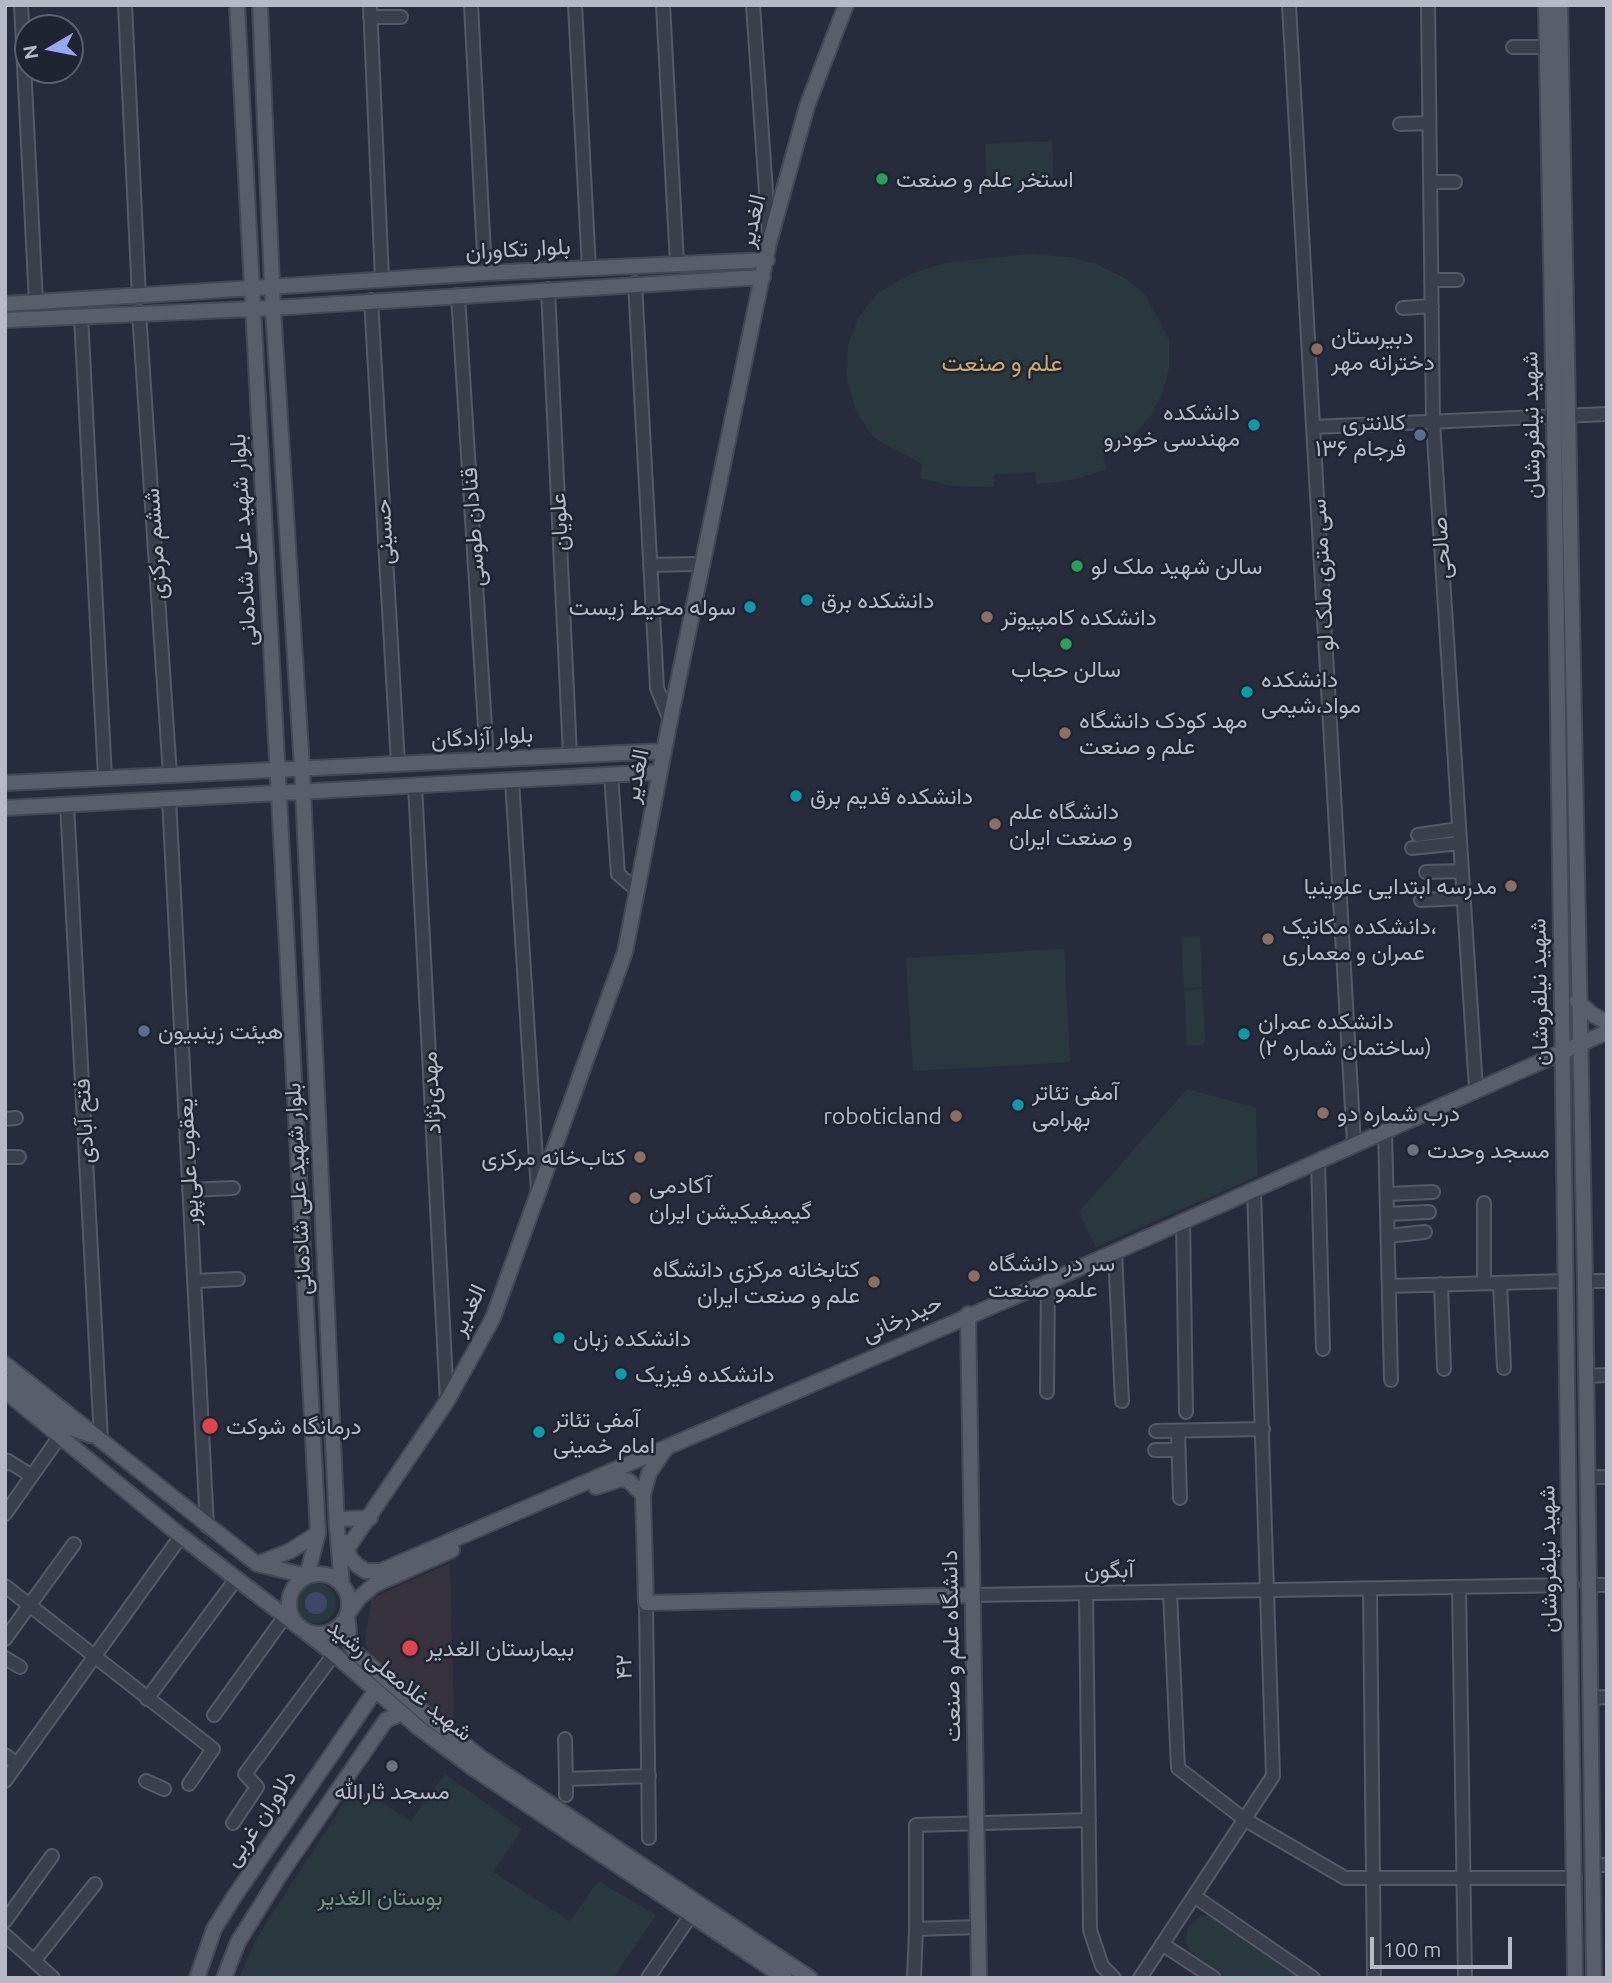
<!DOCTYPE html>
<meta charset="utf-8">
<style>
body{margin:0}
#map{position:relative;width:1612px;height:1983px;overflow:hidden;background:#272c3d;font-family:Ubuntu,sans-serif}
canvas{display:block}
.frame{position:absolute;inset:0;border:7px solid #b6bac8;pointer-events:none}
.north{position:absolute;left:14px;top:14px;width:70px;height:70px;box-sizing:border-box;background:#1f2432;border:2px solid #5b606e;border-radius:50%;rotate:260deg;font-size:19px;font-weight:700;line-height:28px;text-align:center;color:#b6bac8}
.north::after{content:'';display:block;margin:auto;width:24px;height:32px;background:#94a9ef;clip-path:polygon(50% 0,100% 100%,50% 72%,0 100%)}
.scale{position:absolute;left:1370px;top:1937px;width:142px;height:32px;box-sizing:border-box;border:4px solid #b6bac8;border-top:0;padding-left:9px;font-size:21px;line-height:24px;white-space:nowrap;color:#b6bac8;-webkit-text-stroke:5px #1f2432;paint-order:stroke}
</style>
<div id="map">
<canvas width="1612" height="1983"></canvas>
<div class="frame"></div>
<div class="north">N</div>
<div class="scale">100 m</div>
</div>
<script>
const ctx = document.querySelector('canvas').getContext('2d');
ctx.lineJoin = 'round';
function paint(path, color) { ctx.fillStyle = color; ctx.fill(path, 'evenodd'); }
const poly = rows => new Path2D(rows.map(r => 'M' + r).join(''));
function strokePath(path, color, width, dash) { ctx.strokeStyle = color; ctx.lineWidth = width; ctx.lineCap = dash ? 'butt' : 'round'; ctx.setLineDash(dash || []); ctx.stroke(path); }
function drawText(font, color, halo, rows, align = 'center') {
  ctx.font = font + ' Ubuntu,Vazirmatn,sans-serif'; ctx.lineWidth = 5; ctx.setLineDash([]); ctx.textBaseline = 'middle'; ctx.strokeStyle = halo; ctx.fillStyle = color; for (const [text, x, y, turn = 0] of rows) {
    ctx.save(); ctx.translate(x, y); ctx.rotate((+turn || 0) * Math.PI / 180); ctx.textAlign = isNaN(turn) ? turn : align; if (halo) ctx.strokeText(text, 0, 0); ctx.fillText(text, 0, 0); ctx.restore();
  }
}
paint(poly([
 [450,1563,454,1725,369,1653,365,1642,371,1599]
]), '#35323e');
paint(poly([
 [1052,141,1054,187,987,191,985,144],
 [1029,254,1069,257,1097,264,1126,279,1145,294,1169,340,1169,368,1162,394,1151,415,1136,433,1103,456,1107,469,1073,480,1037,484,1035,472,994,474,994,487,953,486,920,478,922,464,874,438,856,411,847,379,848,346,859,316,879,292,911,274,945,263],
 [1200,936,1202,987,1184,988,1181,937],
 [1064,949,1070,1062,913,1071,906,958],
 [1202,989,1205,1041,1202,1045,1187,1046,1184,990],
 [1187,1089,1256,1108,1257,1176,1096,1247,1079,1212],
 '296 1603a20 20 0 1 1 40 0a20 20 0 1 1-40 0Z',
 [445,1774,522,1829,493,1872,570,1921,598,1881,656,1915,613,1978,239,1978,257,1937,355,1786,411,1821],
 [1201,1916,1211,1916,1300,1978,1228,1978,1191,1952,1185,1942,1188,1927]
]), '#29383e');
paint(poly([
 '305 1603a11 11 0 1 1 22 0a11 11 0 1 1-22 0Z'
]), '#3e4864');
const minor = poly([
 [21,5,36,303],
 [125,5,139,297],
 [370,5,382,279],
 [471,5,485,273],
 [575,5,589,268],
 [663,5,677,263],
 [753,5,769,235],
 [1289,5,1354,1144],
 [1428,5,1433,422,1476,1089],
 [370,17,401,17],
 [1513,47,1546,47],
 [1400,124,1429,123],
 [1430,182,1455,182],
 [1431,280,1457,280],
 [635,283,657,688,670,720],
 [548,289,570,755],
 [458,295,487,759],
 [371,300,398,764],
 [1403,308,1432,306],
 [139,312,170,775],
 [81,316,105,778],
 [1313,427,1607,414],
 [650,565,693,564],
 [611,775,618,874,637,890],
 [512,780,538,1192],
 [415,785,447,1401],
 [169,799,207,1526],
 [67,804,101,1439],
 [1418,835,1459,829],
 [1412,848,1460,843],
 [1426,872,1462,871],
 [1421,900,1463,898],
 [5,1119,16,1118],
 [1385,1130,1391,1380],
 [5,1157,19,1157],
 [1318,1161,1323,1349],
 [189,1190,233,1188],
 [1387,1194,1433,1192],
 [1484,1203,1484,1283],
 [1387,1214,1429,1212],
 [1183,1221,1186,1412],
 [1388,1236,1425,1232],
 [1115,1252,1122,1401],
 [194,1281,238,1279],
 [1585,1281,1607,1281],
 [1500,1283,1504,1368],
 [1441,1284,1444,1369],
 [1389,1286,1566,1281],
 [1586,1376,1607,1375],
 [1047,1392,1048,1282],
 [1156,1431,1263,1429],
 [1178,1431,1180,1498],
 [1155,1450,1179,1450],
 [5,1464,8,1461,32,1476],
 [1587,1477,1607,1477],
 [5,1514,60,1436],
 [1588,1585,1607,1585],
 [5,1586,213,1749,189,1784],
 [1459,1587,1465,1978],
 [1370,1589,1374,1978],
 [1170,1592,1178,1768,1244,1819,1345,1878,1575,1878],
 [1086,1593,1090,1930,1102,1966,1114,1978],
 [973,1595,1572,1585],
 [646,1603,649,1838],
 [5,1639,74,1544],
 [5,1658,20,1667],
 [1590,1698,1607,1697],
 [147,1699,236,1579],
 [214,1715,285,1616],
 [565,1739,566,1779,649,1776],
 [5,1755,17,1764],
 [5,1781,181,1536],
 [146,1781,164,1789],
 [566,1795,566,1779],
 [233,1823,257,1787,245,1774,334,1654],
 [1593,1865,1607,1865],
 [1194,1896,1313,1978],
 [5,1921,52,1856],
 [978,1927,916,1929,916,1825,1089,1820],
 [5,1935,53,1978],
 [1162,1944,1214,1978],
 [34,1961,95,1884],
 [648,1978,691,1915],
 [914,1978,916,1929],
 [1140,1978,1273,1776,1254,1190]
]);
const major = poly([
 [260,5,273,308,302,768,337,1528,342,1585],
 [1546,5,1554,416,1575,1978],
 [1560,5,1585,1281,1594,1978],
 [5,304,485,273,767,260],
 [5,320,273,308,763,277],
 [5,783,664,751],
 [5,808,660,772],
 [1577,1001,1593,1015,1607,1022],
 [968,1314,979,1978],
 [5,1364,257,1564,307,1576,318,1533,237,5],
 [5,1383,14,1384,68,1427,90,1435],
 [5,1391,181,1536,334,1654,419,1728,473,1768,785,1978],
 [667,1447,649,1473,643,1495,646,1603,973,1595],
 [596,1487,621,1479,629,1481,643,1495],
 [340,1519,370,1518],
 [346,1542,350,1558,358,1566,366,1571,381,1571,1048,1282,1607,1032],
 [347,1549,447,1401,493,1318,625,952,670,720,769,243,807,106,846,5],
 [452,1550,374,1585,359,1598,347,1615,350,1643,355,1652,426,1714,480,1757,810,1978],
 [257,1564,290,1551,318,1533],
 '289 1604a30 30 0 1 1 60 0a30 30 0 1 1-60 0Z',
 [197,1978,214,1929,234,1897,375,1691],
 [224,1978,238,1942,283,1870,386,1720,402,1713]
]);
strokePath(minor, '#555a68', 16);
strokePath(major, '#434856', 18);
strokePath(minor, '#3a3f4d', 12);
strokePath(major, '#595e6d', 14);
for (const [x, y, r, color] of [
 [882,179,7,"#2e9e5b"],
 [1317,349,7,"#8d6e63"],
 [1254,425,7,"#0f9aa8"],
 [1420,435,7,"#5c6f8a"],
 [1077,566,7,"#2e9e5b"],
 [807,600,7,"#0f9aa8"],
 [750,607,7,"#0f9aa8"],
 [987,617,7,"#8d6e63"],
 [1066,644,7,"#2e9e5b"],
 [1247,692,7,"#0f9aa8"],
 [1065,733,7,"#8d6e63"],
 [796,796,7,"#0f9aa8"],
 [995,824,7,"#8d6e63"],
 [1511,886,7,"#8d6e63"],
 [1268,939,7,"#8d6e63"],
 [144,1031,7,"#5c6f8a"],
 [1244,1034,7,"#0f9aa8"],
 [1018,1105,7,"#0f9aa8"],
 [1323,1113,7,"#8d6e63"],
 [956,1116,7,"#8d6e63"],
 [1413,1150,7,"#6b7280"],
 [640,1157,7,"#8d6e63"],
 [635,1198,7,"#8d6e63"],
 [974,1276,7,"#8d6e63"],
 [874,1282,7,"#8d6e63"],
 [559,1338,7,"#0f9aa8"],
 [621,1374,7,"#0f9aa8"],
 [210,1426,9,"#e0444e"],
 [539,1432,7,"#0f9aa8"],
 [410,1648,9,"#e0444e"],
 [392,1766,7,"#6b7280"]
]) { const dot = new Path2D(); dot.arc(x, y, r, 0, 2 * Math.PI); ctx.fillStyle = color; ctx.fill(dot); strokePath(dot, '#1f2432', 2.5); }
drawText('23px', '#b6bac8', '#1f2432', [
 ["استخر علم و صنعت",896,179],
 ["دبیرستان",1331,336],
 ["دخترانه مهر",1331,362],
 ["دانشکده",1240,412,"right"],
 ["مهندسی خودرو",1240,438,"right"],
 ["کلانتری",1406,422,"right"],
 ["۱۳۶ فرجام",1406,448,"right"],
 ["سالن شهید ملک لو",1091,566],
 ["دانشکده برق",821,600],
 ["سوله محیط زیست",736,607,"right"],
 ["دانشکده کامپیوتر",1001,617],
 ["سالن حجاب",1066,669,"center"],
 ["دانشکده",1261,679],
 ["مواد،شیمی",1261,705],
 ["مهد کودک دانشگاه",1079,720],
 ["علم و صنعت",1079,746],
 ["دانشکده قدیم برق",810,796],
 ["دانشگاه علم",1009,811],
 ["و صنعت ایران",1009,837],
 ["مدرسه ابتدایی علوینیا",1497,886,"right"],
 ["دانشکده مکانیک،",1282,926],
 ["عمران و معماری",1282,952],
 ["دانشکده عمران",1258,1021],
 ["(ساختمان شماره ۲)",1258,1047],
 ["هیئت زینبیون",158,1031],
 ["آمفی تئاتر",1032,1092],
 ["بهرامی",1032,1118],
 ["درب شماره دو",1337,1113],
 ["roboticland",942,1116,"right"],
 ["مسجد وحدت",1427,1150],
 ["کتاب‌خانه مرکزی",626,1157,"right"],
 ["آکادمی",649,1185],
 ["گیمیفیکیشن ایران",649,1211],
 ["سر در دانشگاه",988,1263],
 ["علمو صنعت",988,1289],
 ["کتابخانه مرکزی دانشگاه",860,1269,"right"],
 ["علم و صنعت ایران",860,1295,"right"],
 ["دانشکده زبان",573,1338],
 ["دانشکده فیزیک",635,1374],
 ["آمفی تئاتر",553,1419],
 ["امام خمینی",553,1445],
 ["درمانگاه شوکت",226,1426],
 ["بیمارستان الغدیر",426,1648],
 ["مسجد ثارالله",392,1791,"center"]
], 'left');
drawText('23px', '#b6bac8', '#1f2432', [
 ["الغدیر",752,221,-77],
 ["بلوار تکاوران",518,249,-3],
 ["شهید نیلفروشان",1531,425,-91],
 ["علویان",559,522,-93],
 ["قنادان طوسی",473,527,-94],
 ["حسینی",384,532,-93],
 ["بلوار شهید علی شادمانی",243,540,-93],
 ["ششم مرکزی",155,544,-94],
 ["صالحی",1441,548,-94],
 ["سی متری ملک لو",1322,575,-93],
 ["بلوار آزادگان",482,737,-3],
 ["الغدیر",636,776,-79],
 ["شهید نیلفروشان",1539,992,-91],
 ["مهدی‌نژاد",431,1093,-93],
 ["فتح آبادی",84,1121,-93],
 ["یعقوب علی‌پور",188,1162,-93],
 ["بلوار شهید علی شادمانی",298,1189,-93],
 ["الغدیر",468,1310,-65],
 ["حیدرخانی",902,1318,-24],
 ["شهید نیلفروشان",1548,1559,-91],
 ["آبگون",1109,1570,-1],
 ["دانشگاه علم و صنعت",951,1646,-91],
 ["۴۲",624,1667,-91],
 ["شهید غلامعلی رشید",400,1680,39],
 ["دلاوران غربی",260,1818,-56]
]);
drawText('23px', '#70977f', '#1f2432', [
 ["بوستان الغدیر",380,1897]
]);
drawText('24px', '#cca66d', '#1f2432', [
 ["علم و صنعت",1002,363]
]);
</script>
